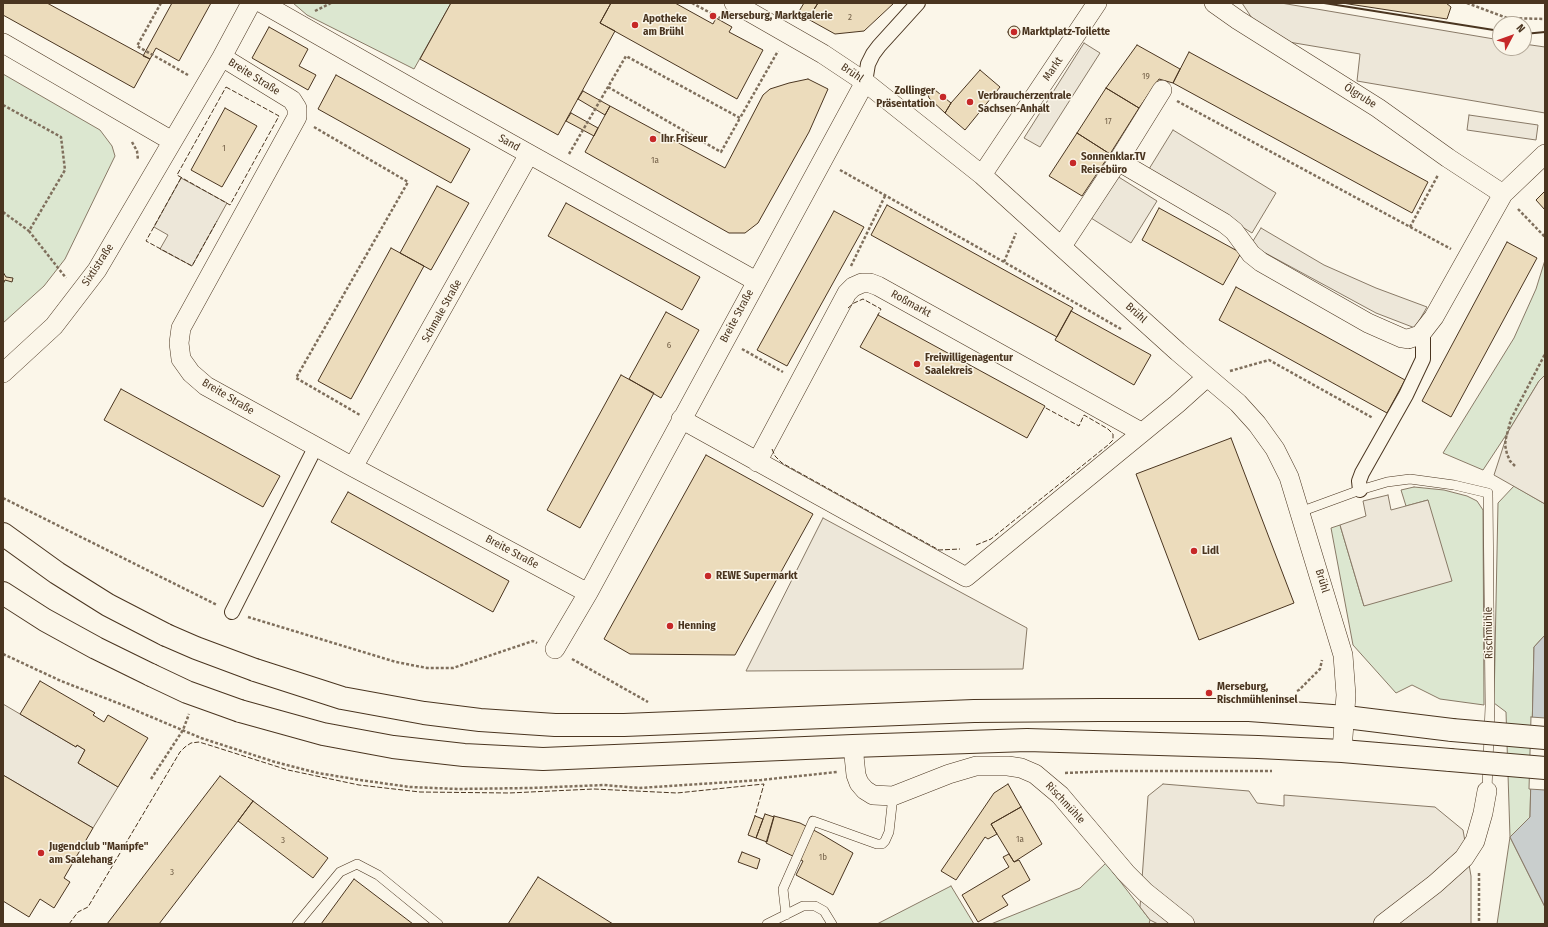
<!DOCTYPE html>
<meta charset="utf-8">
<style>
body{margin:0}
#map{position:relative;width:1548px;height:927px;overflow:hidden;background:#fbf6e9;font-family:"Fira Sans Condensed",sans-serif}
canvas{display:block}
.frame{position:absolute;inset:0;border:4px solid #4a3520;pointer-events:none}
.north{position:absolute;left:1492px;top:16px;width:40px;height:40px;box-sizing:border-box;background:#fbf6e9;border:1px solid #b4a999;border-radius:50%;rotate:49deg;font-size:11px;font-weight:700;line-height:16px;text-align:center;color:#4a3520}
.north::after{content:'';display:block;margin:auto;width:14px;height:18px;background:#c62828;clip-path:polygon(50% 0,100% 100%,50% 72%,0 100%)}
</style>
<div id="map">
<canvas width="1548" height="927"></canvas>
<div class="frame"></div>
<div class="north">N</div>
</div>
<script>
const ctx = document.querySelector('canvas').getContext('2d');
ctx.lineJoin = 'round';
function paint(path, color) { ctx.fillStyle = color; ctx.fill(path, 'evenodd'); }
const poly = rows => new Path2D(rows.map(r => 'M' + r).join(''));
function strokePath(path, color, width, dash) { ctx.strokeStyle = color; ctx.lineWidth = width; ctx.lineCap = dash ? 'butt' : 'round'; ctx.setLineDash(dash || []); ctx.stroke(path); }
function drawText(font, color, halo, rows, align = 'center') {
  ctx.font = font + ' "Fira Sans Condensed",sans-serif'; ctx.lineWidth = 3; ctx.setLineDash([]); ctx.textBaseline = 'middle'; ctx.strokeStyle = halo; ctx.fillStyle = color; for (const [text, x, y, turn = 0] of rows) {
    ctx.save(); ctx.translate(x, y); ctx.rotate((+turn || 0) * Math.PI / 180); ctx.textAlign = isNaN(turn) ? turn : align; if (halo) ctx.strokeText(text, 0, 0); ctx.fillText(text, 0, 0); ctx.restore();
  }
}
const green = poly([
 [293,3,451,3,414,69,307,15,293,3],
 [3,74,100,130,112,146,115,156,65,259,44,286,3,323,3,74],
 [1545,260,1545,375,1539,381,1508,432,1483,470,1443,453,1514,338,1536,289,1545,260],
 [1514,486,1545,504,1545,635,1534,647,1530,817,1510,837,1545,907,1545,924,1497,924,1510,837,1506,712,1494,703,1498,503,1514,486],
 [1414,487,1444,490,1467,496,1477,501,1483,510,1484,705,1440,699,1412,685,1396,693,1353,645,1331,528,1340,525,1364,606,1428,500,1406,506,1401,490,1414,487],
 [1106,863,1150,920,1149,924,991,924,1080,888,1106,863],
 [951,886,974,924,877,924,951,886]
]);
paint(green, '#dce7d0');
strokePath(green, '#887966', 1);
const parking = poly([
 [1242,3,1281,3,1500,40,1500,48,1524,48,1524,44,1545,47,1545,113,1357,81,1360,54,1265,38,1242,3],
 [1084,43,1100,53,1040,147,1024,138,1084,43],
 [1469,115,1538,125,1536,140,1467,130,1469,115],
 [1173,130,1276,193,1252,233,1149,169,1173,130],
 [1117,176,1157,201,1131,243,1091,218,1117,176],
 [181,178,227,203,192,266,160,249,168,235,154,227,181,178],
 [1261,228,1324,265,1376,288,1427,307,1415,328,1376,313,1258,249,1253,241,1261,228],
 [1545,375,1545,504,1494,475,1508,432,1539,381,1545,375],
 [1388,495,1391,510,1428,500,1452,581,1364,606,1340,525,1366,516,1363,501,1388,495],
 [823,518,1027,628,1023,669,746,671,823,518],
 [3,704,76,747,77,745,85,750,78,763,118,787,93,828,3,775,3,704],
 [1163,784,1249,791,1257,803,1284,806,1284,795,1435,807,1463,830,1471,876,1471,924,1158,924,1150,920,1140,907,1148,796,1163,784]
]);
paint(parking, '#ede7d9');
strokePath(parking, '#887966', 1);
const water = poly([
 [1545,635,1545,907,1510,837,1530,817,1534,647,1545,635]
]);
paint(water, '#c9cecd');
strokePath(water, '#887966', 1);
const pier = poly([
 [1531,717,1545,718,1545,790,1529,789,1531,717]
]);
paint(pier, '#fbf6e9');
strokePath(pier, '#887966', 1);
const building = poly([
 [3,3,47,3,150,59,134,88,3,15,3,3],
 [172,3,211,3,179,61,156,48,150,59,143,56,172,3],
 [451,3,611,3,600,23,615,31,558,135,420,59,451,3],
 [611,3,675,3,713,24,716,18,732,27,729,32,763,50,737,99,600,23,611,3],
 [804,3,818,3,808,19,798,13,804,3],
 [818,3,894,3,864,31,835,34,808,19,818,3],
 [1342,3,1446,3,1451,7,1447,19,1342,3],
 '1008 32a6 6 0 1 1 12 0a6 6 0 1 1-12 0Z',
 [269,27,308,49,299,66,316,75,308,90,252,58,269,27],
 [1137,45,1180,69,1173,83,1159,79,1139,108,1106,88,1137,45],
 [1189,52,1428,182,1412,213,1173,83,1189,52],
 [980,70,1000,87,965,130,945,113,951,103,980,70],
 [336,75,470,149,451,183,318,109,336,75],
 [808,79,828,89,809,132,758,223,745,233,729,233,585,152,610,106,725,168,763,95,770,89,789,83,808,79],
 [1106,88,1139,108,1110,154,1077,133,1106,88],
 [935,90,951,103,945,113,929,98,928,94,931,91,935,90],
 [583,91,610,106,605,115,578,99,583,91],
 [225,108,257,126,222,187,191,170,225,108],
 [571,113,598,128,594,136,566,121,571,113],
 [1077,133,1110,154,1082,196,1049,176,1077,133],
 [437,186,469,203,431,270,400,253,437,186],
 [1545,191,1545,210,1536,200,1545,191],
 [566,203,700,277,682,310,548,236,566,203],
 [887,205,1073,308,1057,337,871,235,887,205],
 [1159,208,1241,253,1223,285,1142,240,1159,208],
 [834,211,864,227,787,366,757,350,834,211],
 [1507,242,1537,258,1451,417,1422,401,1507,242],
 [391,248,424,266,351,399,318,381,391,248],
 [3,272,6,277,13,278,12,282,5,280,3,284,3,272],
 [1236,287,1405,380,1387,413,1219,320,1236,287],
 [1071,311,1151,355,1134,385,1055,340,1071,311],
 [666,312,699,330,661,398,629,379,666,312],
 [878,315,1045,406,1027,438,860,347,878,315],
 [621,375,654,393,580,528,547,510,621,375],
 [121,389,280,476,263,507,104,420,121,389],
 [1231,438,1294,603,1199,640,1136,474,1231,438],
 [706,455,813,514,735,655,630,654,604,639,706,455],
 [348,492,509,581,493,612,331,522,348,492],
 [40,681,95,713,93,715,104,722,108,715,148,738,118,787,78,763,85,750,77,745,76,747,20,714,40,681],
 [3,775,93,828,64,878,70,882,54,908,40,899,29,917,3,901,3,775],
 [220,776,253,801,238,821,159,924,107,924,220,776],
 [1008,784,1021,807,991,824,997,834,988,839,985,837,956,880,941,871,994,793,1008,784],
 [253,801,328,858,313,878,238,821,253,801],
 [1021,807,1042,844,1014,862,991,824,1021,807],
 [765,814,774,817,767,842,756,838,765,814],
 [755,816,763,819,756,838,748,835,755,816],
 [774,816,800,823,821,834,853,853,833,895,796,875,803,861,766,843,774,816],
 [742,852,760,859,757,869,738,862,742,852],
 [1009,854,1014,862,1019,860,1030,880,1002,896,1008,905,978,922,962,895,1009,867,1003,857,1009,854],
 [538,877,613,924,508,924,538,877],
 [354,879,413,924,321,924,354,879]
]);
paint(building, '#ecdcbc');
strokePath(building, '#4a3520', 1);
const service = poly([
 [1300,512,1360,490,1387,482,1410,479,1454,485,1488,493,1490,706,1487,791],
 [786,915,783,889,813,821,877,844,882,844,885,841,889,832,893,796],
 [297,924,340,872,357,864,378,875,438,924],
 [767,924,803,906,815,906,824,911,832,924]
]);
const pedestrian = poly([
 [865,82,868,64,873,54,879,46,918,3],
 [1360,490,1359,481,1362,473,1406,395,1423,359,1423,331],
 [232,612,316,446]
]);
const minor = poly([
 [262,3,420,93,756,281],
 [734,3,823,54,865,82,982,175,1178,352,1238,403,1257,424,1275,449,1289,477,1343,655,1346,695,1342,751],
 [1214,3,1238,20,1378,108,1448,158,1503,194],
 [3,43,172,141],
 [222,57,292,100,297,108,297,117,181,328,179,343,181,359,191,373,206,386,353,467,588,593],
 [1118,161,1224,223,1234,231,1251,254,1261,262,1368,323,1402,338,1408,339,1420,335,1434,317,1503,194,1545,154],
 [982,175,1097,3],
 [1062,246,1118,161,1162,90],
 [3,373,54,326,97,270,222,57,251,3],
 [681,419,966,577,1177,404,1207,377],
 [757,462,847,293,853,287,862,283,870,283,878,286,1141,432],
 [353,467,529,154],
 [555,649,588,593,865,82],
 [853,746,856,775,859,783,865,790,873,795,893,796,949,774,976,766,1008,766,1021,768,1035,774,1060,795,1126,873,1145,892,1185,924],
 [1383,924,1435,884,1464,858,1475,841,1483,813,1487,791]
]);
const primary = poly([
 [3,534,57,573,108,605,166,635],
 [3,593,45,620,96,648,151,675],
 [255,670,342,698,424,713,480,720,555,725,624,725,974,711,1100,710,1249,710,1346,717,1452,730],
 [240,711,323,734,393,747,464,755,543,759,853,746,1027,740,1258,747,1342,751,1450,760]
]);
strokePath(service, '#4a3520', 10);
strokePath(pedestrian, '#4a3520', 16);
strokePath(minor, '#4a3520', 20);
strokePath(primary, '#4a3520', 24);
strokePath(poly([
 [161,3,137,46,188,75],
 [692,3,720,18],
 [1467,3,1507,18,1545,19],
 [315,11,331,3],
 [608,87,721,152,740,118],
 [1177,101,1451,249],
 [3,105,61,137,65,170,29,231,66,278],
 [314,127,408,182,296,378,360,415],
 [132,142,137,151,138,160],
 [569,154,626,56,740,118,778,51],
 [840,170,1004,262,1121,329],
 [1518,209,1545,237],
 [3,212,29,231],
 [1410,227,1438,175],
 [1004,262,1016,233],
 [851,266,885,196],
 [742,349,783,372],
 [1230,371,1269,360,1373,418],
 [1515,466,1510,461,1507,454,1505,445,1506,438,1511,419,1545,354],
 [3,498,217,605],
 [248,617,396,662,427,668,453,668,533,641,537,643],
 [3,654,61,681,123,705,201,738,275,762,318,773,360,780,410,787,458,789,531,788,604,785,639,788,761,780,837,772],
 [572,659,648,702],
 [1297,691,1299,690,1320,669,1322,660],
 [1065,773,1112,771,1272,771],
 [151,779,183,730,189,714],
 [1479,873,1479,924]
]), '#7f6f5c', 2.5, [3, 2]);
strokePath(service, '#fbf6e9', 9);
strokePath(pedestrian, '#fbf6e9', 14);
strokePath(minor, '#fbf6e9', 19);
strokePath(primary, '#fbf6e9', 22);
const primaryBridge = poly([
 [166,635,196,648,255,670],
 [151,675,187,692,240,711],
 [1452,730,1545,738],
 [1450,760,1545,768]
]);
strokePath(primaryBridge, '#4a3520', 24, []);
strokePath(primaryBridge, '#fbf6e9', 22);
strokePath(poly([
 [226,87,279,116,230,205,177,175,226,87],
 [181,178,146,241,192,266,217,221],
 [848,308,854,303,863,299,881,309,878,315],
 [772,449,775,456,782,463,939,550,960,549],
 [976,545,991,539,1108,445,1113,440,1113,434,1108,429,1084,415,1079,426,1044,407],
 [69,924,78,912,88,907,180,752,185,747,191,743,199,742,212,746,288,770,359,785,420,792,509,793,594,789,677,793,764,784,755,816]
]), '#4a3520', 1, [5, 2]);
strokePath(poly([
 [1324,3,1500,31],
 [1524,34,1545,32]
]), '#4a3520', 2);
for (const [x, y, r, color] of [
 [713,16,4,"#c62828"],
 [635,25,4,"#c62828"],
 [1014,32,4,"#c62828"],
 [943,97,4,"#c62828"],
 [970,102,4,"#c62828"],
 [653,139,4,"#c62828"],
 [1073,163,4,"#c62828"],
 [917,364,4,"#c62828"],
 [1194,551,4,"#c62828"],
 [708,576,4,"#c62828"],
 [670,626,4,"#c62828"],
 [1209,693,4,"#c62828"],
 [41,853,4,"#c62828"]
]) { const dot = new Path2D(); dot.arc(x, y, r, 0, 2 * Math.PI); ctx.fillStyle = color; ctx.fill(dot); strokePath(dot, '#fbf6e9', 1.5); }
drawText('9px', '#725f47', null, [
 ["2",850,17],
 ["19",1146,76],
 ["17",1108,121],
 ["1",224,148],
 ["1a",655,160],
 ["6",669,345],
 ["1a",1020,839],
 ["3",283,840],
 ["1b",823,857],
 ["3",172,872]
]);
drawText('bold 11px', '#4a3520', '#fbf6e9', [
 ["Merseburg, Marktgalerie",721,16],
 ["Apotheke",643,19],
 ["am Brühl",643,32],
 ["Marktplatz-Toilette",1022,32],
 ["Zollinger",935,91,"right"],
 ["Präsentation",935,104,"right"],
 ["Verbraucherzentrale",978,96],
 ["Sachsen-Anhalt",978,109],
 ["Ihr Friseur",661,139],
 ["Sonnenklar.TV",1081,157],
 ["Reisebüro",1081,170],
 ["Freiwilligenagentur",925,358],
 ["Saalekreis",925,371],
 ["Lidl",1202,551],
 ["REWE Supermarkt",716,576],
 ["Henning",678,626],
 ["Merseburg,",1217,687],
 ["Rischmühleninsel",1217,700],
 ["Jugendclub \"Mampfe\"",49,847],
 ["am Saalehang",49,860]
], 'left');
drawText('11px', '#4a3520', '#fbf6e9', [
 ["Markt",1053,69,-56],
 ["Brühl",852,73,34],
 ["Breite Straße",254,77,32],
 ["Ölgrube",1360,96,32],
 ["Sand",509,143,29],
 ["Sixtistraße",98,265,-57],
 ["Roßmarkt",911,304,29],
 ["Schmale Straße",442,311,-61],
 ["Brühl",1136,313,42],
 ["Breite Straße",737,316,-62],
 ["Breite Straße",228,397,31],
 ["Breite Straße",512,552,28],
 ["Brühl",1322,581,73],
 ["Rischmühle",1489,633,-91],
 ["Rischmühle",1065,803,47]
]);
</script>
